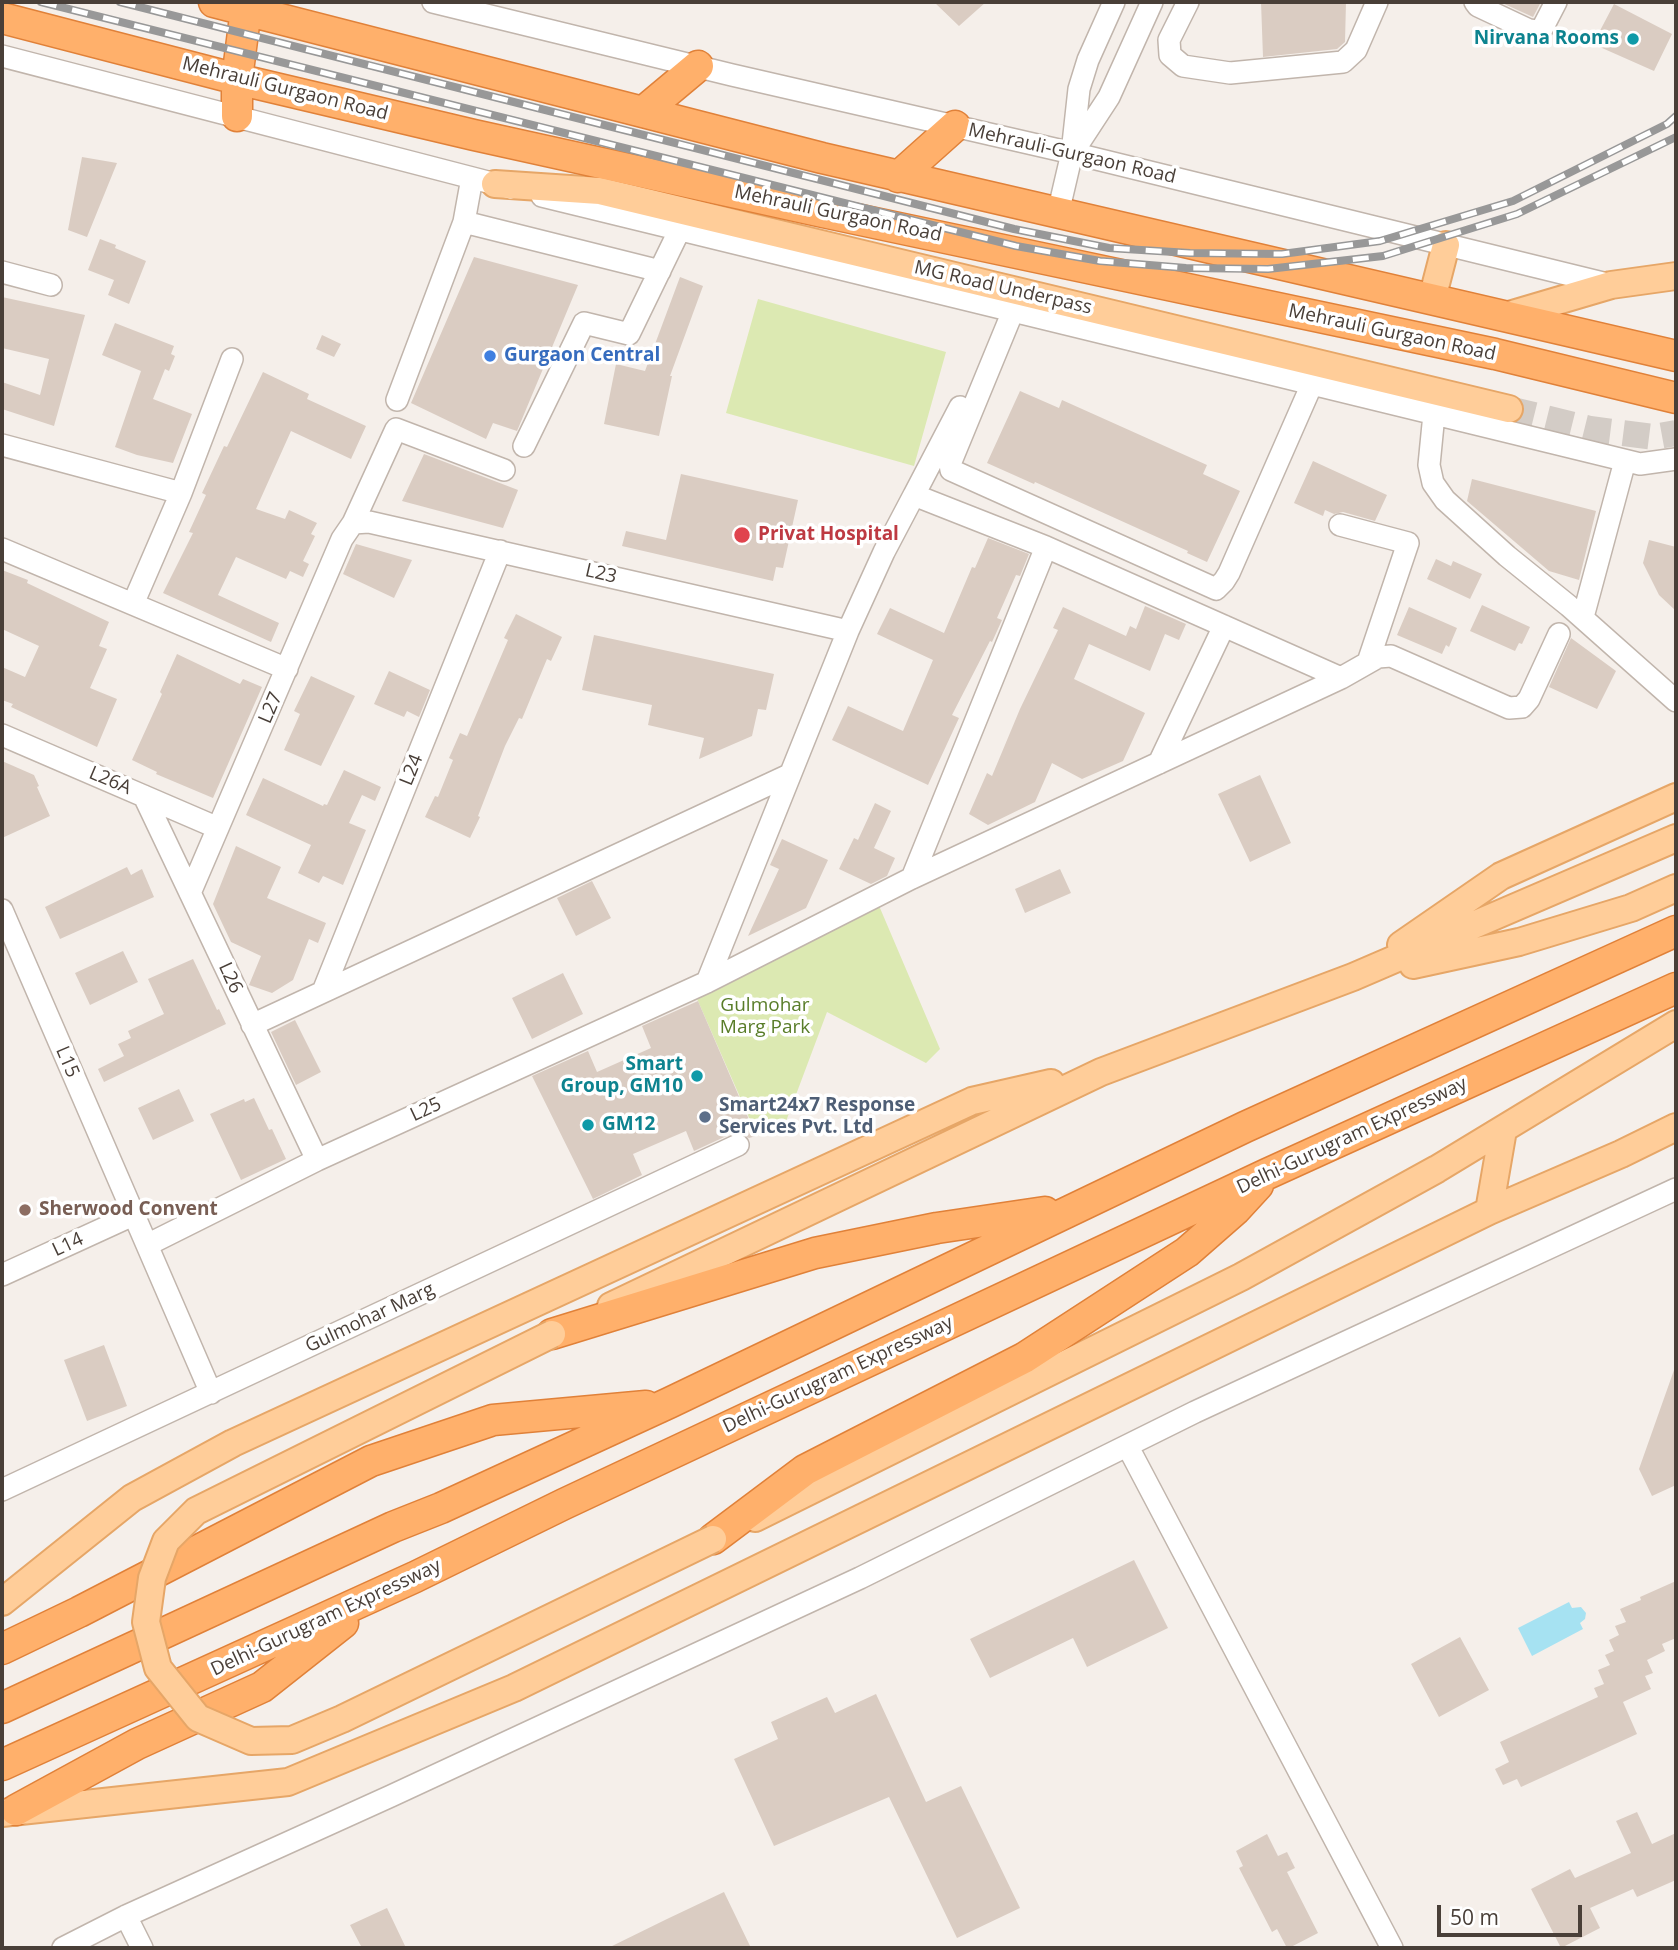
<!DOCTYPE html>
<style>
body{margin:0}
#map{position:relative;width:1678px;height:1950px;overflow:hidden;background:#f5efea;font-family:"Open Sans",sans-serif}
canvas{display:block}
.frame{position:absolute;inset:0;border:4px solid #493f38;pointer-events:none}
.scale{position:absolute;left:1437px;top:1905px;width:145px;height:32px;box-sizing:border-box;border:4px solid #493f38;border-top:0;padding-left:9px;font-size:21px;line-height:24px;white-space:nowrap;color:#493f38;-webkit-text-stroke:5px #fff;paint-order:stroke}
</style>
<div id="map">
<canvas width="1678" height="1950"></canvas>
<div class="frame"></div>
<div class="scale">50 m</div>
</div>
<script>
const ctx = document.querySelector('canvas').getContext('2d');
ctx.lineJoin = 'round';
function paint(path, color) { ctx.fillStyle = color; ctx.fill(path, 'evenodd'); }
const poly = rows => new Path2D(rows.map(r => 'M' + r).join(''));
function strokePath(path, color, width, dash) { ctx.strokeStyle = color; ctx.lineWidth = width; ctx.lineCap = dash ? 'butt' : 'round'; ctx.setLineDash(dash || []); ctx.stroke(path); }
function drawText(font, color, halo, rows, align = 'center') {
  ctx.font = font + ' "Open Sans",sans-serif'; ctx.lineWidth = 7; ctx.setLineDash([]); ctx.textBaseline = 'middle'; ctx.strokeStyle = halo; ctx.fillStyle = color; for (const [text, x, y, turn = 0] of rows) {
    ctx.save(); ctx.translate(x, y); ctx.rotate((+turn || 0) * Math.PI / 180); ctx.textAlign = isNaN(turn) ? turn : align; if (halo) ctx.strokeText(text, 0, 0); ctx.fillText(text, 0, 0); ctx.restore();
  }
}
paint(poly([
 [758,299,946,352,914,466,726,413],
 [877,901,940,1049,926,1063,827,1012,785,1124,757,1136,694,992]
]), '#dce9b2');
paint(poly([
 [1569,1602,1572,1608,1581,1607,1586,1613,1585,1619,1580,1623,1583,1629,1532,1656,1518,1628]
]), '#a6e2f2');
paint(poly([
 [934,2,986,2,959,26],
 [1261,2,1346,2,1345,42,1337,49,1263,57],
 [1500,2,1541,2,1533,17],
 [1614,4,1672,34,1654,71,1593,44],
 [82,157,117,163,87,237,68,230],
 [100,239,116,245,115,248,146,261,129,304,108,295,114,280,88,270],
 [474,257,578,285,517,431,493,423,486,439,411,403],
 [680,277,703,286,670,376,672,376,659,436,604,424,616,364,645,371],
 [2,297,85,315,54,426,2,409,2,382,40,395,49,359,2,348],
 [115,323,174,346,171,354,175,356,169,371,165,369,153,399,192,414,173,463,137,455,115,447,141,371,102,355],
 [322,335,341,344,334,357,316,349],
 [263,372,309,394,307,399,366,426,351,459,291,431,269,480,256,509,285,519,289,510,317,523,311,534,315,536,303,561,309,564,303,577,290,571,286,579,236,557,218,595,279,623,271,642,163,593,193,533,189,532,206,495,202,493,224,446,227,447],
 [1020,391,1059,408,1062,400,1207,465,1203,474,1240,491,1207,562,1187,553,1188,551,1035,482,1034,484,987,463],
 [424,454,518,490,503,528,402,501],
 [1313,461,1387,495,1375,521,1343,512,1334,514,1325,510,1323,516,1294,503],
 [681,474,798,500,783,568,776,567,773,581,622,546,626,531,666,540],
 [1472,479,1596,511,1579,580,1549,571,1467,501],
 [988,538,1029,554,1020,576,1016,575,997,618,1002,620,992,642,990,641,952,715,959,718,928,785,832,740,848,706,903,731,933,660,877,634,890,608,944,633,972,567,975,568],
 [1649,540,1676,547,1676,611,1659,595,1643,563],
 [356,544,412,560,394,598,343,574],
 [1436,559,1451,566,1453,561,1482,574,1470,599,1427,579],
 [2,570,28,580,27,583,109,622,99,646,107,649,90,688,117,699,97,747,11,707,13,704,2,700,2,667,25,677,39,646,2,629],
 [1482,605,1530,627,1522,644,1519,643,1515,651,1470,631],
 [1145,606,1186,624,1179,640,1165,634,1150,671,1089,644,1074,679,1145,713,1123,761,1082,779,1052,763,1035,802,988,825,969,814,987,773,992,776,1020,709,1058,630,1053,628,1063,607,1126,636,1130,626,1136,629],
 [1409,607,1457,628,1449,647,1446,645,1442,654,1397,635],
 [516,614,562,637,551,661,547,659,522,719,519,718,505,746,478,816,480,817,470,838,425,817,435,796,438,797,453,760,449,758,460,733,467,736,508,640,504,638],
 [594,635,774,674,766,710,758,709,752,736,699,759,704,738,648,725,652,705,582,690],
 [1571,638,1616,671,1597,709,1549,687],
 [177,654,240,684,243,679,262,687,213,798,156,774,157,772,132,760,162,694,160,692],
 [389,671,430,690,419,717,407,711,404,717,374,704],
 [311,676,355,696,321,766,284,750,300,714,294,711],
 [2,761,34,775,39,786,37,787,50,816,2,838],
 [344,770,381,787,375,801,362,795,349,823,366,830,343,885,323,876,319,883,298,873,311,845,246,815,263,778,323,806,324,804,327,805],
 [1260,775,1291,843,1250,862,1218,794],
 [875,803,891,811,874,848,895,858,887,876,871,884,839,869,854,838,858,840],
 [782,839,828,860,806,908,748,936,779,869,770,865],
 [236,846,281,867,267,898,326,923,318,943,309,939,293,980,272,993,249,985,261,956,231,942,213,904],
 [127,867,131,875,142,869,154,897,60,939,45,907],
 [1060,869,1071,893,1025,913,1015,889],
 [592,881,611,918,576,936,557,898],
 [123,951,138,982,90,1005,75,973],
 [193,959,217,1010,219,1009,226,1024,104,1082,98,1069,124,1056,118,1044,131,1038,128,1031,164,1014,148,979],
 [563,973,583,1014,532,1039,512,998],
 [698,1001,756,1136,749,1138,740,1132,733,1133,694,1151,686,1131,633,1154,642,1175,593,1199,532,1076,588,1051,597,1072,651,1048,642,1026],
 [295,1020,321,1072,296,1085,271,1032],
 [179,1089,194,1121,153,1140,138,1108],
 [254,1098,269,1130,272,1129,286,1159,241,1180,210,1114,244,1099,245,1102],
 [104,1345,127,1406,87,1421,64,1360],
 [1674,1370,1676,1371,1676,1485,1652,1496,1639,1469],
 [1134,1560,1168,1628,1087,1667,1073,1638,990,1678,970,1639],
 [1676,1581,1676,1638,1662,1644,1665,1651,1647,1660,1653,1673,1645,1676,1651,1689,1623,1702,1637,1734,1521,1787,1517,1779,1503,1785,1495,1769,1509,1762,1500,1742,1598,1697,1594,1688,1604,1684,1598,1670,1610,1665,1605,1655,1614,1651,1609,1640,1619,1635,1615,1626,1626,1622,1620,1609,1641,1600,1640,1597],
 [1460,1637,1489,1690,1439,1717,1411,1664],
 [876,1694,926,1802,961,1786,1020,1908,957,1938,889,1797,774,1846,734,1759,778,1739,771,1722,827,1697,835,1713],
 [1637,1812,1652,1844,1676,1833,1676,1880,1637,1897,1633,1889,1590,1908,1600,1928,1561,1948,1531,1889,1570,1869,1575,1878,1631,1853,1616,1821],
 [1267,1834,1278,1856,1287,1852,1295,1868,1287,1872,1318,1933,1289,1948,1287,1948,1277,1929,1272,1932,1239,1868,1243,1866,1236,1851],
 [724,1892,751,1948,608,1948,667,1919],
 [387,1908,406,1948,362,1948,350,1925]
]), '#daccc2');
strokePath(poly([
 [1509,409,1590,429,1654,437,1676,433]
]), '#d3ccc6', 26, [26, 13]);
const minor = poly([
 [433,2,732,75,1072,153,1611,285],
 [1188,2,1169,40,1170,55,1183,66,1230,73,1343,62,1356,50,1377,2],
 [1475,2,1478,6,1529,30,1537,31,1542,29,1556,2],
 [2,56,511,188],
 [1075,149,1109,97,1152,2],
 [542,196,1640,464,1676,459],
 [1058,213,1072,153,1079,89,1088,60,1114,2],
 [464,222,660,271],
 [2,272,51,285],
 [1013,311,950,464,951,470,1216,589,1224,581,1229,573,1312,384],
 [397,400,464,222,472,178],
 [1434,414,1429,465,1433,483,1445,500,1507,556,1569,606,1676,701],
 [2,445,181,493],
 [524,446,584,323,629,334,680,229],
 [914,495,960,407],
 [353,523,369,522,848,631],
 [1340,525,1408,543,1368,662],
 [2,549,287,669],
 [133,604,181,493,232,359],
 [1583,617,1625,461],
 [2,735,218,828],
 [1159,763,1224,626],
 [144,796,317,1160],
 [912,878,1046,547],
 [190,893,342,539,353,523,396,429,504,470],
 [2,910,211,1393],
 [707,982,848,631,884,552,914,495,1046,547,1341,678,1378,657,1391,656,1509,708,1522,707,1529,699,1559,634],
 [324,989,500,551],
 [252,1025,789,775],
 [147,1245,317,1160,707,982,912,878,1341,678],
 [2,1275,133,1215],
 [1128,1447,1392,1948],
 [2,1490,738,1145],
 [126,1916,142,1948],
 [63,1948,126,1916,391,1796,860,1578,1195,1412,1676,1189]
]);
const major = poly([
 [495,184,600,191,1509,409],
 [1432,299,1446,245],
 [1506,316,1611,285,1676,276],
 [1401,945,1501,876,1676,797],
 [1413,965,1519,942,1631,908,1676,888],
 [1489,1211,1503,1130],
 [611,1306,1101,1072,1353,977,1676,838],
 [755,1518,1241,1277,1437,1169,1676,1024],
 [2,1602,132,1498,233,1443,972,1101,1051,1083],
 [2,1813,288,1782,514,1688,1489,1211,1621,1154,1676,1127]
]);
const highway = poly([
 [214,2,822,158,1676,356],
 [2,18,237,79,474,135,823,212,1495,354,1676,398],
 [643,112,698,66],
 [237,116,237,79,246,9],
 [898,177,955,126],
 [552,1334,815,1253,937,1228,1045,1212],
 [713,1539,805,1470,1024,1358,1187,1252,1235,1210,1258,1185],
 [2,1649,79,1612,371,1461,493,1420,646,1406],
 [2,1708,393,1527,441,1508,669,1403,1245,1127,1676,931],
 [2,1765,415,1577,564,1504,1267,1174,1676,988],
 [16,1810,137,1744,262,1687,343,1623]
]);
strokePath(minor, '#c1b5ac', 24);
strokePath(major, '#e6a667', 30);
strokePath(highway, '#e08139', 33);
strokePath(minor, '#fff', 21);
strokePath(major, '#ffcd99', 26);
strokePath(highway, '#ffb06b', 30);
const rail = poly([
 [41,2,1016,246,1100,261,1186,268,1268,269,1383,256,1517,214,1676,137],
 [120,2,1014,229,1109,248,1190,253,1282,254,1380,241,1513,201,1667,124,1676,116]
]);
strokePath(rail, '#989898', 8);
strokePath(rail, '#fff', 5, [16]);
const majorBridge = poly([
 [552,1334,196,1511,166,1541,152,1578,146,1622,158,1668,198,1718,251,1741,292,1740,342,1719,713,1539]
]);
strokePath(majorBridge, '#e6a667', 30, []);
strokePath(majorBridge, '#ffcd99', 26);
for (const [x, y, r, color] of [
 [1633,39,7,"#0f9aa8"],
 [490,356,7,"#3f7fe0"],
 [742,535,9,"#e0444e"],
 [697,1076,7,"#0f9aa8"],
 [705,1117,7,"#5c6f8a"],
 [588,1125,7,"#0f9aa8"],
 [25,1210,7,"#8d6e63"]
]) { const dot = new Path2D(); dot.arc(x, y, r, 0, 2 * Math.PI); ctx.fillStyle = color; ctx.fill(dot); strokePath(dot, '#fff', 2.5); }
drawText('bold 19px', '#0d838f', '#fff', [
 ["Nirvana Rooms",1619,39],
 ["Smart",683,1065],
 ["Group, GM10",683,1087],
 ["GM12",602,1125,"left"]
], 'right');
drawText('19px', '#493f38', '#fff', [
 ["Mehrauli Gurgaon Road",285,89,14],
 ["Mehrauli-Gurgaon Road",1072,154,13],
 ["Mehrauli Gurgaon Road",838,214,12],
 ["MG Road Underpass",1003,288,13],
 ["Mehrauli Gurgaon Road",1392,333,12],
 ["L23",601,574,13],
 ["L27",271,708,-67],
 ["L24",412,770,-68],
 ["L26A",110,781,23],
 ["L26",230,978,65],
 ["L15",67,1062,67],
 ["L25",426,1110,-25],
 ["Delhi-Gurugram Expressway",1352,1136,-25],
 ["L14",68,1245,-25],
 ["Gulmohar Marg",370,1318,-25],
 ["Delhi-Gurugram Expressway",838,1375,-25],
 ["Delhi-Gurugram Expressway",326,1618,-25]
]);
drawText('bold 19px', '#366cbe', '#fff', [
 ["Gurgaon Central",504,356]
], 'left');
drawText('bold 19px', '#be3a42', '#fff', [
 ["Privat Hospital",758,535]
], 'left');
drawText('19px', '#597d29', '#fff', [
 ["Gulmohar",765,1006],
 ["Marg Park",765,1028]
]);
drawText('bold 19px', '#4e5e75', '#fff', [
 ["Smart24x7 Response",719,1106],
 ["Services Pvt. Ltd",719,1128]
], 'left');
drawText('bold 19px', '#785e54', '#fff', [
 ["Sherwood Convent",39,1210]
], 'left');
</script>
